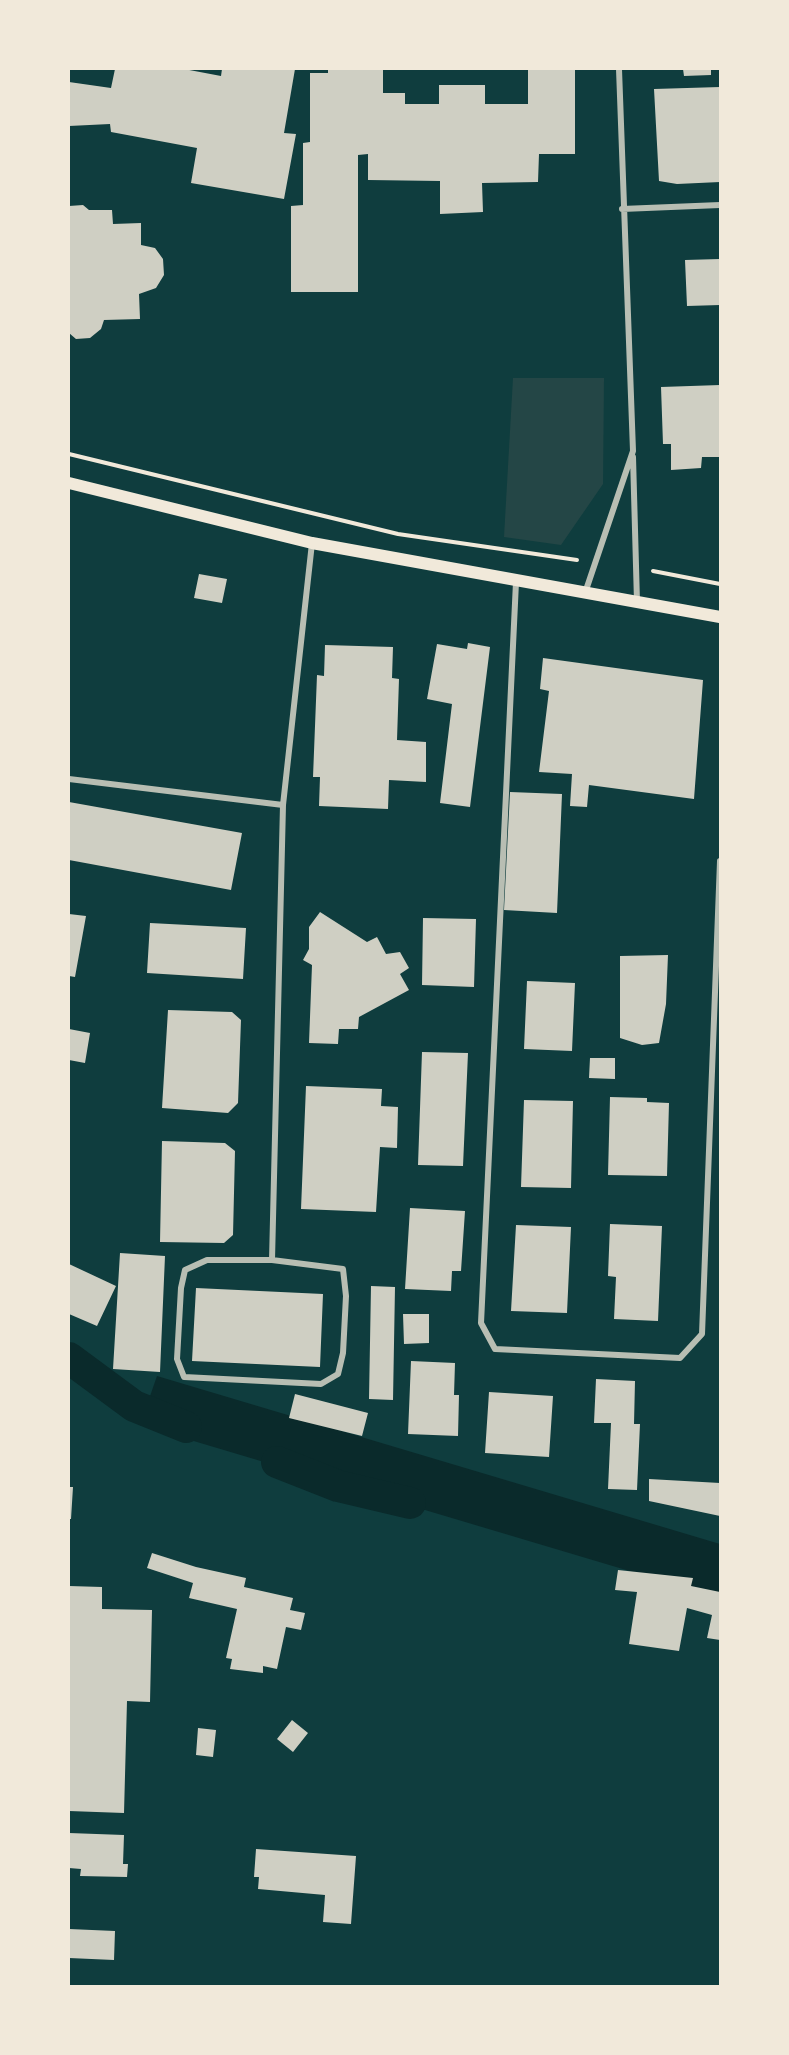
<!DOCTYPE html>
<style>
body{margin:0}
#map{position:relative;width:789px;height:2055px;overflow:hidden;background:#0f3d3e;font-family:"Source Serif 4",serif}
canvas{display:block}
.frame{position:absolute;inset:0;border:70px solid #f1e9da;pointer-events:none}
</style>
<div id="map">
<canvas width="789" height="2055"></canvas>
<div class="frame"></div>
</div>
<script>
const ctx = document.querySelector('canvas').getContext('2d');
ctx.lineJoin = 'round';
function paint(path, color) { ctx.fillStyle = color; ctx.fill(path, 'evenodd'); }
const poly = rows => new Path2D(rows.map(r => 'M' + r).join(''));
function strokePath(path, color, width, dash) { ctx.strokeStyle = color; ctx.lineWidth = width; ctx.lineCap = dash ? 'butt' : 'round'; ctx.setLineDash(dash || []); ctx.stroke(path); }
paint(poly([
 [513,378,604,378,603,484,561,545,504,537]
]), '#244646');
paint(poly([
 [157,1376,720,1544,720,1598,140,1425]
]), '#0a2a2b');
strokePath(poly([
 [69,1358,134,1406,186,1427],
 [277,1462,338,1486,410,1503]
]), '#0a2a2b', 32);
paint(poly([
 [115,69,184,69,221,76,222,69,295,69,284,133,296,134,284,199,191,183,197,148,111,132,110,124,69,126,69,82,111,88],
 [328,69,383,69,383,93,405,93,405,104,439,104,439,85,485,85,485,104,528,104,528,69,575,69,575,154,539,154,538,182,482,183,483,212,440,214,440,181,368,180,368,154,358,155,358,292,291,292,291,206,303,205,303,143,310,142,310,73,328,73],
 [683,69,711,69,711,75,684,76],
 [720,87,720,182,677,184,659,181,654,89],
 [83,205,89,210,112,210,113,224,141,223,141,245,155,248,163,259,164,275,156,288,139,294,140,319,104,320,101,329,90,338,76,339,69,333,69,206],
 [720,259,720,305,687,306,685,260],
 [720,385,720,457,702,457,701,468,671,470,671,444,663,444,661,387],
 [199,574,227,579,222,603,194,598],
 [468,643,490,647,470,807,440,803,452,704,427,699,437,644,467,649],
 [325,645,393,647,392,678,399,679,397,740,426,742,426,782,389,780,388,809,319,806,320,777,313,777,317,675,324,676],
 [543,658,703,680,694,799,589,785,587,807,570,806,572,774,539,772,549,691,540,689],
 [510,792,562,794,557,913,504,910],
 [69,802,242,833,231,890,69,860],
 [320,912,367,942,377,937,386,954,400,952,409,968,400,974,409,990,359,1017,358,1029,339,1029,338,1044,309,1043,312,965,303,960,309,949,309,927],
 [69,914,86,916,75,977,69,976],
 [423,918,476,919,474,987,422,985],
 [150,923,246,928,243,979,147,973],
 [668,955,666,1004,659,1043,642,1045,620,1038,620,956],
 [527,981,575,983,572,1051,524,1049],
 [168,1010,232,1012,241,1020,238,1103,228,1113,162,1108],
 [69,1029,90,1033,85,1063,69,1060],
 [422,1052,468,1053,463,1166,418,1165],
 [590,1058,615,1058,615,1079,589,1078],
 [306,1086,382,1089,381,1106,398,1107,397,1148,380,1147,376,1212,301,1209],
 [610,1097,647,1098,647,1102,669,1103,667,1176,608,1175],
 [524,1100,573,1101,571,1188,521,1187],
 [162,1141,225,1143,235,1151,233,1235,224,1243,160,1242],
 [410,1208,465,1211,461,1271,452,1271,451,1291,405,1289],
 [610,1224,662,1226,658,1321,614,1319,616,1277,608,1276],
 [516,1225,571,1227,567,1313,511,1311],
 [120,1253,165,1256,160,1372,113,1369],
 [69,1264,116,1286,97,1326,69,1314],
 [371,1286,395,1287,393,1400,369,1399],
 [196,1288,323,1294,320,1367,192,1361],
 [403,1314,429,1314,429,1343,404,1344],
 [411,1361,455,1363,454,1395,459,1395,458,1436,408,1434],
 [596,1379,635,1381,634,1424,640,1424,637,1490,608,1489,611,1423,594,1423],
 [489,1392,553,1396,549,1457,485,1453],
 [295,1394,368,1413,362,1436,289,1418],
 [649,1479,720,1483,720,1516,649,1501],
 [69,1487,73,1487,71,1519,69,1519],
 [152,1553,196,1567,246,1578,244,1587,293,1598,290,1610,305,1613,301,1630,286,1627,277,1669,263,1666,263,1673,230,1669,232,1659,226,1658,237,1609,189,1598,193,1583,147,1568],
 [618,1570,693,1578,691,1586,720,1592,720,1640,707,1638,712,1615,687,1608,679,1651,629,1644,637,1592,615,1590],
 [69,1586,102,1587,102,1609,152,1610,150,1702,127,1701,124,1813,69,1811],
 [292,1720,308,1733,293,1752,277,1739],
 [198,1728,216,1730,213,1757,196,1755],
 [69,1833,124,1835,123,1864,128,1864,127,1877,80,1876,81,1869,69,1868],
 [256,1849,356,1856,351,1924,323,1922,325,1895,258,1889,259,1877,254,1877],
 [69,1929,115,1931,114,1960,69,1958]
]), '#cfcfc3');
strokePath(poly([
 [69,454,398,534,577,560],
 [653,571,720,584]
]), '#f1e9da', 4);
strokePath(poly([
 [622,209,720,205],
 [633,457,637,602],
 [516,582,481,1323,495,1349,680,1358,702,1334,720,861],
 [585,593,633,451,619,69],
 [69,779,283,805],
 [272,1260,343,1269,346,1296,343,1353,338,1374,321,1384,184,1377,177,1359,181,1288,185,1270,207,1260,272,1260,283,805,312,543]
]), '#b8beb3', 6);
strokePath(poly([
 [69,483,312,543,720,617]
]), '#f1e9da', 12);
</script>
